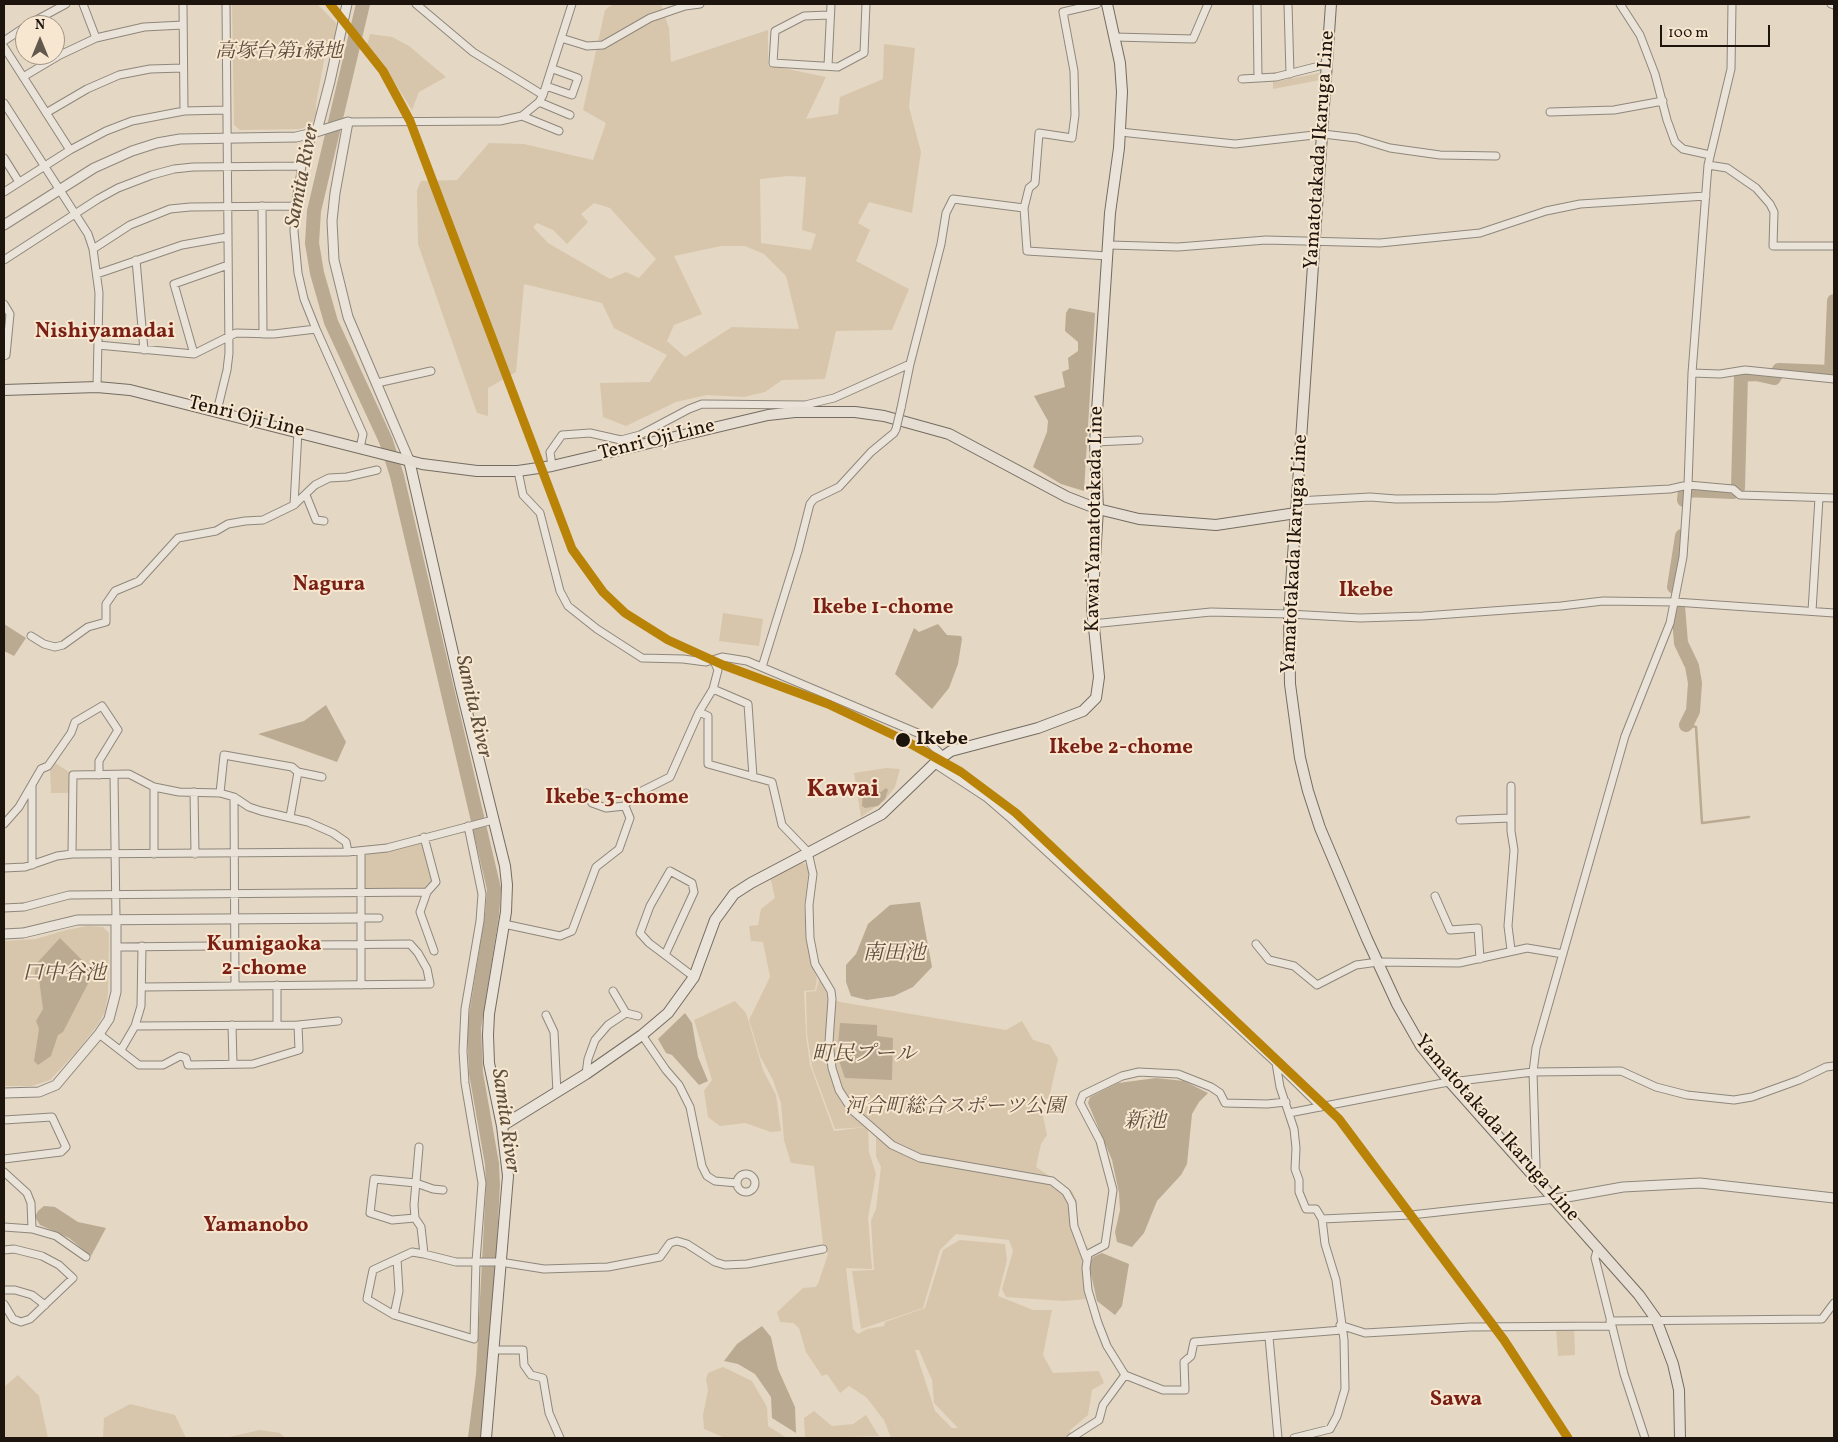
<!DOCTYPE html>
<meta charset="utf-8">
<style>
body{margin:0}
#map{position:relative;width:1838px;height:1442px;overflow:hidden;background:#e4d7c3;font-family:Vollkorn,serif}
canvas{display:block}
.frame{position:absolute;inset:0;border:5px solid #1e140e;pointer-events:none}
.north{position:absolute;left:15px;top:15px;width:50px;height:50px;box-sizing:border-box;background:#f7e7d0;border:1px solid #a09382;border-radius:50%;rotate:0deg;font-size:14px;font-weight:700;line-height:20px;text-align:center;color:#1e140e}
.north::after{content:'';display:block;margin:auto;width:18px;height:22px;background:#63584d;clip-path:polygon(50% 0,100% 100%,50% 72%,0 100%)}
.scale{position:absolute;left:1660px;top:25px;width:110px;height:22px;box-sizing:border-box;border:2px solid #1e140e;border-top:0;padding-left:6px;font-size:15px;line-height:18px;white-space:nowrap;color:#1e140e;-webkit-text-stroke:4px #f7e7d0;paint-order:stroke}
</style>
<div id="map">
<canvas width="1838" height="1442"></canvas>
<div class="frame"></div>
<div class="north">N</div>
<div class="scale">100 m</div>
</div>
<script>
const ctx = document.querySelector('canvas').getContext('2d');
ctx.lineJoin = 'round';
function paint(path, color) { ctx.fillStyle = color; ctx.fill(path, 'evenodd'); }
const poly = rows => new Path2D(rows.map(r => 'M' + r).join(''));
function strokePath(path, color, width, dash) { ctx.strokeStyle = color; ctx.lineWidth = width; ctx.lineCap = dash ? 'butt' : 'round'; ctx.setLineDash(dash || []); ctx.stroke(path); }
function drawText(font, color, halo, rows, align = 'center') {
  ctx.font = font + ' Vollkorn,"Noto Serif JP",serif'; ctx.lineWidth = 4; ctx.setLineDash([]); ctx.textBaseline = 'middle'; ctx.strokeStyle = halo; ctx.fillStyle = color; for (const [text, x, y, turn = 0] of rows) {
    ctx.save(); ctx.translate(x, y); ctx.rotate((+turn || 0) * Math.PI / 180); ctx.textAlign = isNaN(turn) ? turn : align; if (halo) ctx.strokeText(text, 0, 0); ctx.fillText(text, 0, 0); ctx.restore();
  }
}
paint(poly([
 [232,4,317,4,337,24,334,40,328,39,316,104,316,114,311,126,299,129,240,130,234,125],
 [613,4,661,4,669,28,671,62,768,30,768,65,826,77,806,119,838,114,840,97,883,79,884,44,915,48,909,107,921,152,912,213,869,202,858,223,870,230,856,261,909,289,892,330,836,331,825,379,782,380,765,392,744,397,707,395,676,402,626,426,603,417,600,383,650,382,667,355,614,328,602,303,524,284,516,372,488,388,488,416,477,413,418,244,417,190,421,181,457,180,489,143,524,144,593,160,606,123,583,110,605,10],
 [788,176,806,177,802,230,816,234,811,250,761,243,760,179],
 [594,203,610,208,656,259,639,278,626,272,610,279,548,243,533,227,537,223,553,230,567,244,588,222,581,214],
 [721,246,745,246,764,254,786,276,799,329,732,327,685,357,667,341,674,325,702,314,674,256],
 [370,34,392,37,409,46,446,77,419,92,412,110,383,64,367,45],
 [1320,73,1320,80,1273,89,1273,82],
 [723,613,763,619,759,646,719,641],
 [54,762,69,772,69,793,51,793,50,768],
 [886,768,900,769,895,787,885,800,861,817,854,773],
 [418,842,422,845,432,884,425,889,367,889,364,886,364,855,368,852,389,851],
 [796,863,804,863,809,869,804,906,806,931,810,961,817,978,815,990,804,991,806,1035,810,1065,834,1131,867,1127,835,1129,812,1067,807,1034,806,992,816,991,819,979,829,997,840,1002,1006,1030,1022,1021,1033,1040,1050,1045,1058,1059,1049,1098,1040,1102,1047,1135,1041,1144,1036,1167,1072,1191,1077,1201,1077,1221,1085,1245,1088,1247,1082,1259,1087,1299,1063,1301,1006,1297,1002,1289,1013,1251,1009,1240,956,1234,940,1250,923,1308,861,1329,852,1271,874,1270,871,1221,876,1209,881,1167,876,1156,876,1134,868,1128,869,1152,876,1174,868,1218,872,1269,846,1268,853,1329,858,1334,867,1329,884,1326,885,1322,925,1308,943,1250,960,1240,1005,1244,1007,1260,998,1296,1033,1310,1052,1310,1043,1355,1053,1373,1099,1371,1104,1383,1092,1390,1088,1415,1069,1431,1076,1438,891,1438,884,1420,866,1397,849,1386,840,1393,827,1374,822,1376,806,1352,799,1328,793,1323,780,1322,777,1312,803,1288,815,1287,818,1284,828,1254,823,1243,814,1166,791,1163,784,1140,781,1103,773,1080,760,1056,749,1020,770,977,763,942,751,941,749,926,758,925,761,909,775,898,770,876],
 [915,1350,919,1350,932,1380,934,1403,958,1428,952,1428,935,1411],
 [88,926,103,927,109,933,108,994,105,1012,97,1026,77,1051,50,1080,32,1086,4,1086,4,941,36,939,66,930],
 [735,1001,746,1013,763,1070,776,1095,781,1131,771,1132,745,1123,720,1126,708,1117,704,1091,712,1080,694,1020],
 [1574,1327,1575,1355,1558,1356,1556,1328],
 [723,1367,752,1381,767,1407,768,1426,787,1438,725,1438,704,1429,703,1415,708,1390,706,1379,708,1373],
 [18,1375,39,1396,48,1438,4,1438,4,1387],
 [130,1404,175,1415,186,1438,103,1438,104,1418],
 [814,1411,832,1426,853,1424,866,1415,879,1436,805,1438,804,1418],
 [260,1430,280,1433,285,1438,225,1438]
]), '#d8c6ac');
paint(poly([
 [1069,308,1095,313,1084,491,1061,484,1033,467,1047,432,1048,421,1034,396,1065,387,1062,372,1069,369,1068,358,1078,351,1078,342,1065,331,1066,313],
 [4,624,26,638,14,656,4,651],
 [938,624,947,635,961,636,962,639,958,664,949,688,932,709,895,674,914,628,919,632],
 [326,705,346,742,337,762,258,734,304,721],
 [886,788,888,790,885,799,878,806,865,808,862,806,863,793,872,789,881,792],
 [920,902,932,967,913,987,894,996,867,1000,851,996,846,982,846,965,856,954,868,924,890,905],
 [60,938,94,972,63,1032,58,1035,51,1056,38,1065,34,1061,39,1029,36,1021,43,1009,39,979,34,976,37,963],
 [685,1013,692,1023,698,1057,708,1081,699,1085,672,1055,666,1053,658,1039],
 [840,1023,877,1025,877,1036,893,1038,892,1080,845,1078,837,1055],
 [1156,1078,1184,1081,1208,1093,1199,1102,1192,1114,1187,1164,1181,1175,1157,1201,1144,1233,1132,1247,1117,1242,1115,1232,1120,1210,1119,1193,1112,1160,1088,1103,1090,1097,1118,1083],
 [44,1206,55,1207,78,1222,106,1228,91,1256,69,1238,40,1225,35,1217,38,1211],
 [1102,1253,1129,1264,1122,1306,1115,1315,1097,1301,1089,1265,1093,1257],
 [762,1326,771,1337,778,1369,795,1407,796,1433,772,1418,771,1397,755,1374,738,1364,724,1361,737,1344]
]), '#bbaa92');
strokePath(poly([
 [1686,725,1696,727,1702,823,1749,817]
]), '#bbaa92', 2.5);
strokePath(poly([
 [363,4,314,211,312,243,317,273,331,322,386,441,397,476,494,889,492,915,474,1028,476,1073,492,1164,493,1185,483,1375,475,1438],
 [1684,500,1685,490,1733,492,1738,488,1741,375,1756,374,1774,378,1779,370,1831,372,1834,301],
 [1674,587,1682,536],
 [1678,606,1681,643,1692,666,1695,683,1693,711,1686,725]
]), '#bbaa92', 14);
const minor = poly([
 [83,4,96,38],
 [183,4,184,111],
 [416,4,473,52,543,95],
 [1097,4,1063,12,1074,71,1075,115,1072,138,1039,133,1035,183,1029,188,1024,208,1027,251,1108,256],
 [1257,4,1258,78],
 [1288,4,1290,74],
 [1620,4,1640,35,1655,74,1667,120,1675,142,1683,149,1710,155],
 [1831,4,1834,5],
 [829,15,804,16,775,31,773,63,838,67,864,53,866,4],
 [27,25,66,4],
 [1114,37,1193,39,1208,4],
 [561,38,587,46,603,45,650,18,685,6,700,4],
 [4,41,25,27],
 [4,47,70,150],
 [828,66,831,4],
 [23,77,60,55,96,38,144,27,183,25],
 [1242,79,1276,77,1327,64],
 [546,86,572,95,578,78,553,69],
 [539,102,570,115],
 [4,103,88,234,93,249,99,293,97,387],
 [1550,112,1614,110,1663,101],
 [46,113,87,89,119,75,150,69,183,68],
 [522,116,559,131],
 [348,122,500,121,522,116,539,102,543,95,572,4],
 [1120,132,1235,144,1323,134,1357,138,1390,148,1440,155,1496,156],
 [313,133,302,166,295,206,294,231,298,273,304,299,316,329,363,434,360,448],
 [4,158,19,182],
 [1708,165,1727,168,1756,188,1770,204,1774,212,1773,246,1834,246],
 [4,192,70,150,106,131,132,121,184,111,227,110],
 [262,206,263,334],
 [1109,245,1178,247,1266,240,1380,243,1480,233,1546,211,1580,204,1706,196],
 [93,249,130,225,170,209,190,207,295,206],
 [4,260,98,199,118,188,152,175,174,169,193,167,302,166],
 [136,260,144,350],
 [97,274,182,245,227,237],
 [4,304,10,314,6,355,4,356],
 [98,345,194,354,236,333,274,334,316,329],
 [194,354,174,284,228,265],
 [1692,373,1720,374,1745,370,1834,379],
 [377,383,431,371],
 [901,408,910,364,941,244,946,213,953,199,1024,208],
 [217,411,227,370,229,353,226,4],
 [1095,442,1139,440],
 [552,466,550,452,562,435,590,433,621,440,640,435,689,409,702,404,805,405,834,398,910,364],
 [518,471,523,495,540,513,560,591,568,606,597,629,642,658,683,659,706,662,722,657,747,661,920,734,943,756],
 [306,495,316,520,324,521],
 [1297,501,1370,497,1396,499,1497,498,1670,489,1688,485,1733,489,1740,495,1834,498],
 [294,505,298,431],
 [1812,611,1819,498],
 [1092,624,1211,612,1289,614,1360,618,1423,616,1561,606,1603,601,1675,602,1834,613],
 [31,636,44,644,55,647,63,645,88,627,106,622,106,604,115,591,139,581,178,538,216,531,228,524,245,521,263,520,294,505,315,485,329,478,347,477,377,470],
 [762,667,798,551,810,504,814,499,839,487,871,452,894,433,896,429],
 [713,689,748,704,753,777],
 [699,712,708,716,708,764,772,782,782,825,808,852,813,874,809,905,810,938,815,964,831,991,832,999,829,1042,832,1068,839,1090,852,1110,892,1145,920,1158,1052,1181,1066,1192,1072,1203,1074,1226,1086,1258],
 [935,764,987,798,1009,817,1276,1063,1280,1087,1294,1129,1296,1148,1295,1169,1299,1180,1299,1192,1306,1209,1316,1209,1322,1219,1325,1244,1336,1280,1344,1340,1345,1389,1337,1416,1330,1429,1294,1438],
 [298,772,322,777],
 [114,775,116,919],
 [32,786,32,865],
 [1511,786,1511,831,1514,850,1508,926,1511,950],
 [194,792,195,854],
 [220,793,224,755,292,767,298,772,290,817],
 [586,793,592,803,606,808,625,806],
 [234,797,235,985],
 [1460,820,1511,818],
 [4,824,19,807,41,769,48,766,71,733,75,722,102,706,118,730,99,761,99,775],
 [361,851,361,985],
 [72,854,73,775,129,774,154,787,179,792,220,793,234,797,249,807,261,811,308,822,333,833,346,842,348,852],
 [154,854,154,787],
 [4,868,25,867,57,856,72,854,348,852,387,848,493,820],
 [427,892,420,912,434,951],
 [1435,896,1450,930,1478,928,1480,959],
 [4,908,24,907,69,895,427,892,436,882,424,837],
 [361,918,379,918],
 [504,924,560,936,572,931,596,867,619,849,630,818,625,806,630,797,670,777,699,712,713,689,718,670,714,661],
 [1256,944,1269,960,1294,966,1317,985,1356,965,1378,962,1459,963,1527,948,1563,954],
 [116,947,410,944,418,953,427,969,430,984,143,987],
 [665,955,694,892,692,883,670,871,650,906,640,933,649,943,665,955,694,977],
 [277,985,277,1025],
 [626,1013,638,1016],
 [546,1015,554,1032,557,1093],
 [232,1025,233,1064],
 [298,1025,338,1021],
 [99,1034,139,1065,163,1065,180,1056,186,1058,188,1065,253,1064,299,1050,298,1025,135,1026],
 [642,1035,666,1070,679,1085,690,1107,702,1166,707,1176,715,1181,737,1183],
 [121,1050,135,1026,141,1006,142,946],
 [1276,1063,1321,1107],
 [586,1074,588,1059,595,1040,608,1025,626,1013,613,991],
 [1286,1102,1267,1104,1225,1103,1220,1093,1211,1087,1178,1074,1139,1072,1122,1076,1083,1095,1080,1103,1100,1141,1113,1190,1105,1245,1088,1254,1086,1268,1088,1290,1098,1323,1107,1346,1125,1375,1163,1390,1185,1390,1184,1362,1191,1356,1194,1342,1342,1330],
 [1289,1113,1443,1083,1533,1072,1621,1071,1656,1087,1687,1095,1734,1100,1752,1097,1799,1080,1826,1067,1834,1066],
 [4,1120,52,1117,66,1147,61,1152,4,1159],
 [419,1147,414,1205,415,1218,421,1227,424,1254,456,1262,500,1262,544,1269,608,1267,660,1257,670,1243,677,1241,687,1244,715,1262,725,1265,747,1264,823,1249],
 [4,1172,27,1193,31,1203,32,1229],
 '737 1183a9 9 0 1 1 18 0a9 9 0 1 1-18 0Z',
 [1534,1175,1536,1167,1533,1072,1536,1048,1625,736,1670,623,1683,557,1688,485,1692,373,1708,165,1731,69,1732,4],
 [415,1218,392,1220,370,1213,374,1179,416,1183,433,1189,443,1190],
 [1322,1219,1411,1215,1556,1199],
 [4,1227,32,1229,56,1236,86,1257],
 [1598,1247,1595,1258,1624,1374,1645,1438],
 [4,1250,14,1249,42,1256,59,1265,73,1278,30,1319,21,1322,13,1319,4,1304],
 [424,1254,412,1252,373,1270,367,1299,394,1315,474,1339,476,1261,482,1183,465,1083,463,1051,465,1009,480,921,482,894,468,826],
 [4,1290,15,1290,32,1295,45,1305],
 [394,1315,399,1291,397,1259],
 [1610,1321,1822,1319,1834,1303],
 [1340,1325,1365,1333,1470,1327,1612,1326],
 [1269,1337,1278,1438],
 [495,1350,523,1350,524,1365,531,1375,543,1378,549,1413,560,1438],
 [1071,1438,1099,1420,1103,1405,1125,1375]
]);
const tertiary = poly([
 [347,4,330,81,318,127,313,133,348,122,335,193,332,221,334,260,348,317,409,460],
 [4,225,94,168,132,151,157,143,180,139,296,137,313,133],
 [4,934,23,933,77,920,361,918],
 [4,1093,39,1092,56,1085,99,1034,109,1019,116,992,116,919],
 [1556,1199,1623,1187,1700,1183,1834,1198]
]);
const secondary = poly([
 [409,460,461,688,505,866,507,885,506,912,489,1014,488,1035,489,1063,502,1126,508,1176,486,1438],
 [502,1126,586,1074,642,1035,668,1013,694,977,715,920,734,894,751,883,882,814,938,760,951,751,1038,728,1083,711,1096,698,1099,677,1092,608,1098,509,1095,442,1110,213,1119,148,1122,92,1120,63,1107,4]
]);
const primary = poly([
 [1331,4,1289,614,1290,684,1300,758,1308,791,1320,828,1367,939,1397,1004,1421,1046,1450,1082,1639,1295,1656,1319,1673,1364,1679,1390,1680,1438],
 [4,390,97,387,130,390,422,464,477,471,518,471,552,466,768,415,795,412,855,412,884,416,949,434,1067,497,1098,509,1139,519,1216,525,1296,513]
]);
strokePath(minor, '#8f877c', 9);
strokePath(tertiary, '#8f877c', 11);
strokePath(secondary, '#746c62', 12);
strokePath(primary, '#746c62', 12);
strokePath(minor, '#e9e3d9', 7);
strokePath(tertiary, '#e9e3d9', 9);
strokePath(secondary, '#e9e3d9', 10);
strokePath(primary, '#e6ded2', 10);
const minorBridge = poly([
 [896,429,901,408]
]);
strokePath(minorBridge, '#8f877c', 9, []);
strokePath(minorBridge, '#e9e3d9', 7);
strokePath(poly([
 [330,4,383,71,410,121,572,549,603,592,625,613,668,640,723,665,828,704,904,740,961,772,1016,813,1339,1119,1504,1340,1568,1438]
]), '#b88306', 9);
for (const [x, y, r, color] of [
 [903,740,8,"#1e140e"]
]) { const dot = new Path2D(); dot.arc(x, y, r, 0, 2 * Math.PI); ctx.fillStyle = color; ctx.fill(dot); strokePath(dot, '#f7e7d0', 2); }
drawText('italic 20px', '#5c4d3f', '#f7e7d0', [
 ["高塚台第1緑地",279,53],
 ["河合町総合スポーツ公園",955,1108]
]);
drawText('20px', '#1e140e', '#f7e7d0', [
 ["Yamatotakada Ikaruga Line",1321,150,-86],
 ["Tenri Oji Line",246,418,14],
 ["Tenri Oji Line",657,441,-14],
 ["Kawai Yamatotakada Line",1096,519,-89],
 ["Yamatotakada Ikaruga Line",1296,554,-87],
 ["Yamatotakada Ikaruga Line",1496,1129,49]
]);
drawText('bold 20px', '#1e140e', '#f7e7d0', [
 ["Ikebe",916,740]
], 'left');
drawText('italic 21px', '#5d4f40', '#f7e7d0', [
 ["Samita River",304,176,-79],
 ["Samita River",472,707,77],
 ["南田池",894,955],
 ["口中谷池",64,975],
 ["町民プール",864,1056],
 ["Samita River",504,1121,82],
 ["新池",1145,1123]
]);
drawText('bold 21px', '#7a1f14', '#f7e7d0', [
 ["Nishiyamadai",105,333],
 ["Nagura",329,586],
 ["Ikebe",1366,592],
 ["Ikebe 1-chome",883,609],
 ["Ikebe 2-chome",1121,749],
 ["Ikebe 3-chome",617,799],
 ["Kumigaoka",264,946],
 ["2-chome",264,970],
 ["Yamanobo",256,1227]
]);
drawText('bold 22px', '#7a1f14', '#f7e7d0', [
 ["Sawa",1456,1401]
]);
drawText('bold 25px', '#7a1f14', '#f7e7d0', [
 ["Kawai",843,791]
]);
</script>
